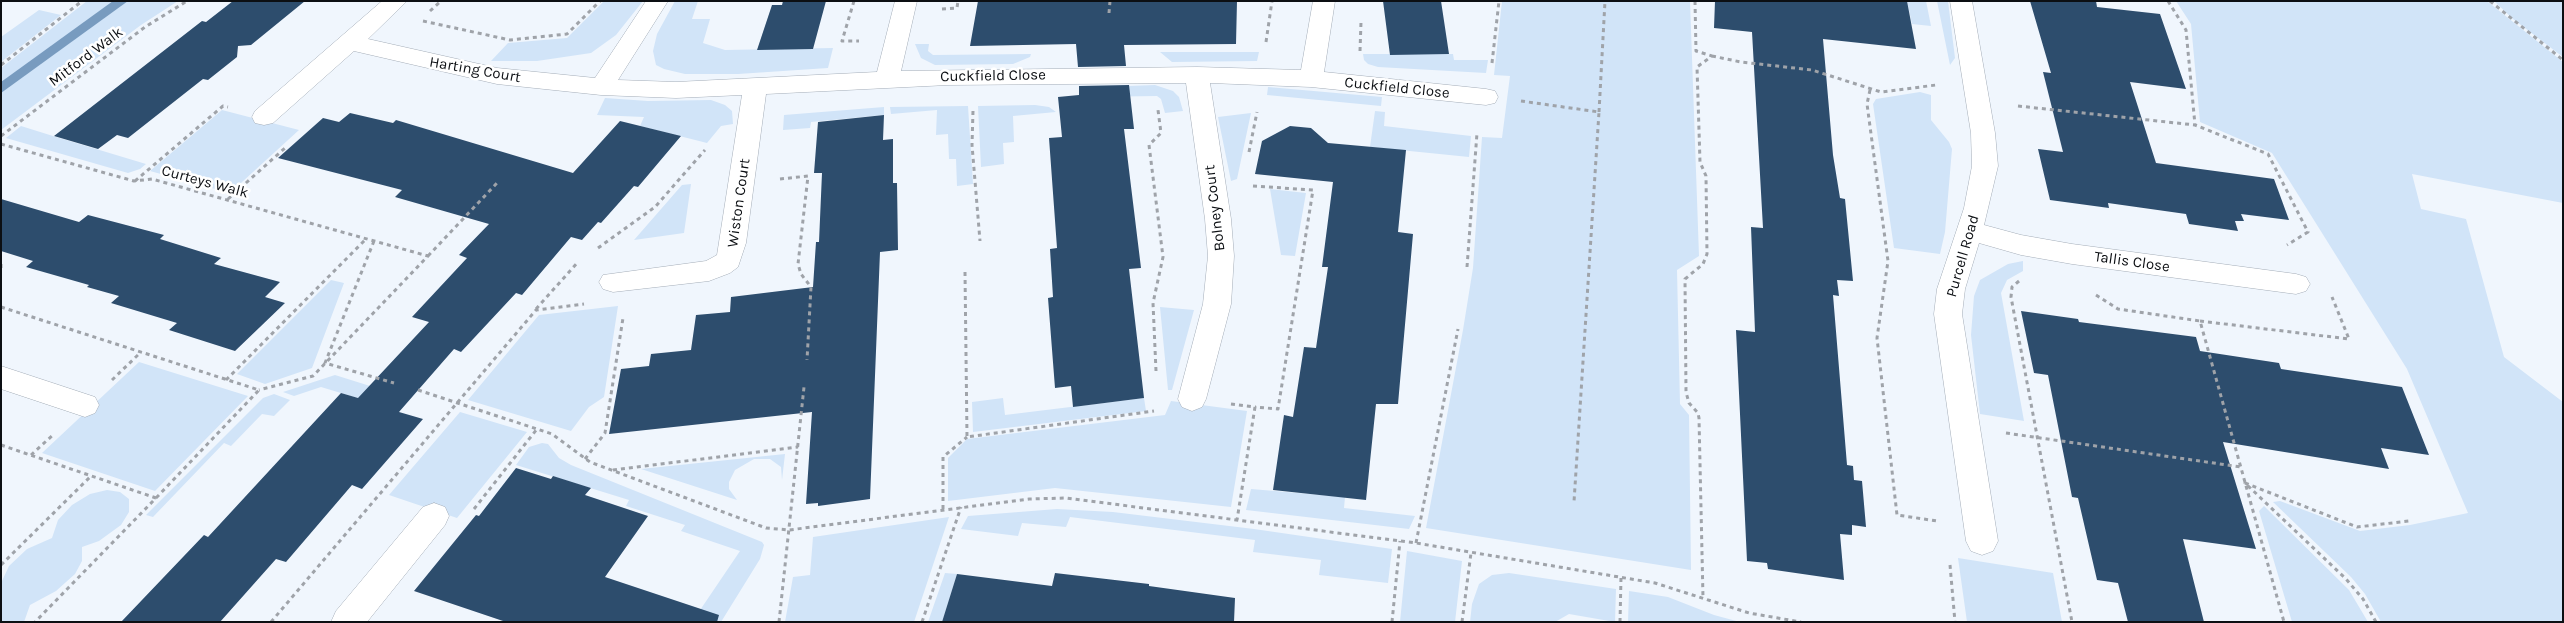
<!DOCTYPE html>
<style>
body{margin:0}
#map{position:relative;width:2564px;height:623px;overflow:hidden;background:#f0f6fd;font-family:Karla,sans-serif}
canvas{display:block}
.frame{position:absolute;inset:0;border:2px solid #0c0f13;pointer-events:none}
</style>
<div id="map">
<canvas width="2564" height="623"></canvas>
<div class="frame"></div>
</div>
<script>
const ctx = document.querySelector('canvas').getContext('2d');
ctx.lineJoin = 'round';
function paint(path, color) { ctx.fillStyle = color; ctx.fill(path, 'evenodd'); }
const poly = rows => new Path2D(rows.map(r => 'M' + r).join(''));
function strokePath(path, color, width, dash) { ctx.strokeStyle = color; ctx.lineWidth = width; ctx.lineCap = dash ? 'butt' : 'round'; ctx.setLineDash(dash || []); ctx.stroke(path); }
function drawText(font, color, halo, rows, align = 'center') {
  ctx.font = font + ' Karla,sans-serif'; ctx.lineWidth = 5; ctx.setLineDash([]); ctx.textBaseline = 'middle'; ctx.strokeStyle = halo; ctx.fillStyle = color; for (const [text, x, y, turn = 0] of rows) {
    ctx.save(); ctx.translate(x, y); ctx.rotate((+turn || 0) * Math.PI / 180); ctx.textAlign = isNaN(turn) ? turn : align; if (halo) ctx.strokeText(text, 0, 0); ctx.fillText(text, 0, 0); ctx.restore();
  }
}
paint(poly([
 [87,1,178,1,141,25,1,130,1,68],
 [604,1,643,1,616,35,591,53,537,61,491,61,508,43,567,38],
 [675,1,698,1,692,19,710,19,703,43,725,50,833,48,828,68,738,74,685,74,664,69,656,65,653,51,657,34],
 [1502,1,1690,1,1699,256,1677,270,1680,404,1689,415,1691,570,1426,528,1463,330,1473,268,1482,137,1502,138,1510,76,1494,75],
 [1907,1,1926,1,1931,26,1912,24],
 [1937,1,1948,1,1955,58,1950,65],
 [2176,1,2487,1,2563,62,2563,203,2412,174,2421,209,2466,219,2504,357,2563,402,2563,622,2381,622,2365,594,2351,577,2273,502,2280,501,2360,531,2410,525,2468,513,2407,369,2272,153,2200,122,2191,24],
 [2494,1,2563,1,2563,57,2513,19],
 [39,10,61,15,1,62,1,37],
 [915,44,929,44,928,51,933,55,1031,54,1030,57,1013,64,935,65,921,58],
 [1160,52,1259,52,1257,61,1172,62],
 [1363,54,1453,54,1454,60,1488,60,1486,73,1378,67,1368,64,1364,60],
 [1155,85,1173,91,1179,97,1183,111,1165,113,1161,99,1157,96,1089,97,1103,87],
 [1268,87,1382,97,1381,106,1267,95],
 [1920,92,1931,95,1931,120,1949,142,1952,149,1945,232,1940,254,1894,248,1873,104,1876,99],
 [605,98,648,101,711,100,725,105,732,111,733,124,721,126,707,143,640,126,644,117,597,115],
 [1035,105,1049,107,1056,112,1013,116,1014,142,1003,143,1004,164,981,167,978,106],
 [968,106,973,184,957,186,956,159,949,159,948,134,936,135,937,110,891,114,890,107],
 [884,107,884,115,811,122,810,128,783,130,784,115],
 [222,110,299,130,230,193,150,171],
 [1375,111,1385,112,1384,126,1471,136,1469,157,1370,147],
 [1251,113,1237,179,1231,181,1218,117],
 [21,126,53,136,146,164,140,169,128,173,6,138],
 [691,184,684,233,634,240,682,185],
 [1270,189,1306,193,1295,256,1281,255],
 [2023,261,2023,271,2007,280,2001,293,2024,421,1980,414,1971,335,1974,296,1980,280,2008,264],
 [331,280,344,283,312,368,265,384,237,374],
 [618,306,604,397,589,407,571,431,468,400,539,315],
 [1160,307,1194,310,1172,390,1168,390],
 [139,362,248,396,155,491,42,453],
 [335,375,386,391,374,403,321,387,294,396,283,392],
 [274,394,290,400,274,416,262,414,231,446,224,443,153,517,146,515,263,398],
 [1003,398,1005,415,1144,398,1146,411,973,432,972,402],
 [1171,401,1247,411,1231,507,1055,488,948,501,948,458,967,439,1165,415],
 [460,412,527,432,457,518,389,495],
 [542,443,548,444,559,458,571,465,762,542,764,545,760,559,721,622,692,622,740,551,681,531,685,525,626,506,629,500,516,465,529,447],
 [785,454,782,480,781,467,770,459,754,459,735,470,729,482,729,489,737,500,641,469],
 [1251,489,1345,497,1344,508,1415,516,1409,529,1246,510],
 [107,490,120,492,129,499,129,512,121,525,99,541,82,547,82,561,75,574,56,591,30,605,24,622,1,622,2,581,9,566,27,549,52,538,58,520,72,505,90,494],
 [2264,506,2349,590,2368,622,2292,622,2259,511],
 [1057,509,1113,512,1254,529,1392,549,1388,583,1319,575,1321,560,1253,552,1255,540,1070,517,1066,527,1022,523,1018,536,961,529,968,516],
 [949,517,914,622,785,622,793,577,810,575,813,537],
 [1407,551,1462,561,1455,622,1400,622],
 [1958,558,2053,573,2062,622,1967,622],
 [945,573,957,574,942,622,928,622],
 [1509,573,1616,589,1615,622,1569,614,1555,622,1470,622,1472,604,1479,584,1492,575],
 [1629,591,1668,597,1714,615,1740,622,1628,622]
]), '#d1e4f8');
paint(poly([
 [113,1,128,1,1,93,1,82,113,1]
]), '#789bbf');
paint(poly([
 [233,1,305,1,251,45,238,46,237,57,208,80,203,79,128,138,117,135,98,149,54,136,202,21,206,22],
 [783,1,826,1,813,49,757,50,772,5,782,5],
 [978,1,1237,1,1236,44,1124,45,1126,66,1078,67,1076,44,970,46],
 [1383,1,1441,1,1449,54,1390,55],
 [1715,1,1907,1,1916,49,1823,39,1833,155,1840,198,1845,199,1853,281,1837,280,1839,296,1833,295,1847,465,1853,466,1854,480,1862,481,1866,527,1852,525,1852,535,1840,534,1844,580,1768,569,1767,563,1747,561,1736,330,1755,332,1751,227,1763,228,1752,32,1714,28],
 [2030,1,2096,1,2097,7,2160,14,2186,89,2130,82,2156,163,2274,179,2289,220,2241,214,2244,221,2235,221,2238,231,2189,224,2186,214,2108,203,2109,208,2050,200,2038,149,2063,152,2043,72,2051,73],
 [1129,85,1134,129,1124,129,1141,268,1129,269,1144,398,1073,407,1071,386,1055,388,1048,298,1053,297,1050,249,1057,248,1049,138,1062,137,1058,97,1079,95,1079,86],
 [350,113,393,123,396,120,573,173,620,121,681,136,638,187,634,186,601,223,598,222,582,240,571,237,522,295,516,293,461,352,454,349,399,412,423,419,362,489,352,485,286,562,276,559,220,622,121,622,204,535,208,537,341,393,358,398,429,322,412,317,467,258,459,255,489,224,395,197,402,190,278,158,323,118,339,122],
 [884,115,883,140,893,139,893,183,897,183,898,250,880,252,870,499,818,506,818,503,806,504,812,412,609,434,621,369,649,366,651,354,691,350,696,315,730,312,731,297,813,287,816,242,819,242,822,173,814,173,818,122],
 [1290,126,1311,128,1328,143,1406,150,1398,232,1413,234,1398,404,1376,404,1366,500,1273,490,1284,415,1293,417,1304,347,1316,348,1328,267,1322,267,1333,182,1255,174,1262,141],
 [1,199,79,222,88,215,164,235,160,239,221,258,214,264,280,282,265,297,285,303,235,351,169,330,177,323,111,303,119,296,87,287,89,285,26,267,33,261,1,251],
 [2021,311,2078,319,2079,322,2196,337,2200,351,2279,363,2281,369,2402,387,2429,455,2381,448,2389,469,2223,442,2256,549,2183,539,2204,622,2128,622,2118,583,2097,580,2078,498,2072,497,2048,375,2034,373],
 [516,468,551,479,553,476,591,488,585,495,648,516,605,577,719,615,717,622,506,622,414,591,476,515,479,516],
 [1055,573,1149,584,1149,586,1235,598,1234,622,942,622,957,574,1052,586]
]), '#2d4d6d');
const minor = poly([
 [382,1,407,1,368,39,497,68,595,78,646,1,668,1,618,80,676,82,877,72,895,1,917,1,901,71,1197,67,1301,70,1313,1,1335,1,1324,72,1486,89,1495,91,1498,97,1495,103,1486,105,1311,87,1210,83,1231,219,1234,256,1231,304,1206,399,1202,407,1192,411,1182,407,1178,399,1203,304,1208,256,1205,219,1186,83,948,85,766,94,746,243,738,267,730,273,709,281,613,292,603,289,599,282,603,275,706,261,717,255,742,95,676,98,601,95,497,84,354,51,273,123,264,125,255,123,252,117,255,111,382,1],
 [1950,1,1972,1,1995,133,1998,166,1984,225,2021,235,2072,244,2296,274,2306,277,2310,284,2306,291,2296,294,2072,264,2021,255,1979,243,1965,289,1962,314,1998,541,1993,551,1982,555,1971,551,1966,541,1934,314,1937,289,1964,208,1972,166,1971,133,1950,1],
 [1,366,95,397,99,405,95,413,85,417,1,389,1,366],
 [434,503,445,507,449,516,445,525,367,622,331,622,336,611,423,507,434,503]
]);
strokePath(minor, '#a4adb8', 1);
strokePath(poly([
 [854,1,842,41,859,41],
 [1695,1,1696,51,1712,56,1697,67,1700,162,1706,176,1707,254,1703,264,1685,279,1686,392,1689,403,1698,413,1699,418,1703,598],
 [2168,1,2186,30,2195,125],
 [2490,1,2563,60],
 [942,9,957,8,958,1],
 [430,11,441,1],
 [1109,13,1110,1],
 [423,21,510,40,567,34,600,1],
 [1266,42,1272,1],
 [1360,51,1361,22],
 [1712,56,1741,62,1812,70,1881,92,1936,85],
 [1492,63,1499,1],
 [1,65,82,1],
 [1870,90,1867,104,1888,261,1877,338,1897,515,1937,521],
 [1521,101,1599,112,1574,502],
 [2018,106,2195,125,2268,154,2308,232,2287,245],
 [973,111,972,145,980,241],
 [1599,112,1605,1],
 [1,136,145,27,187,1],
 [1,144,134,181,152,179,428,256,313,376,259,390],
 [1249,152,1257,112],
 [780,179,808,176,798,264,801,274,811,287,807,360],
 [135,181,223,106,228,107],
 [1253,186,1313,190,1278,409,1255,407],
 [228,199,285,148],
 [374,241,325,363,394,383],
 [598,248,655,207,705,150],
 [428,256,497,183],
 [1,264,1,272],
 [1467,267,1477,133],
 [965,272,967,437,1154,411],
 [2019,281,2012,287,2011,297,2072,622],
 [2096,295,2118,309,2200,321,2284,622],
 [1,307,259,390,156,498],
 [536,309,578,262],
 [2200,321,2349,339,2332,297],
 [1156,371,1153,303,1163,257,1149,145,1161,133,1158,110],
 [112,380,141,352],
 [226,380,366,239],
 [418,390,552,434,590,462,766,528,789,530,1029,499,1066,498,1416,543,1655,583,1749,613,1801,622],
 [1231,404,1255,407,1237,520],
 [2006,433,2241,467],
 [1,445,156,498,35,622],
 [31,455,54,434],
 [585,459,605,433,623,318],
 [613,470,798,447],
 [474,509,537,429],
 [943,509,943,457,967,437],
 [1416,543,1458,329],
 [1,565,91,476],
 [1950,565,1955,622],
 [271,622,536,310,584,304],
 [779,622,804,387],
 [922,622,961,507],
 [1392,622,1400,541],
 [1462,622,1471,553],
 [1620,622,1621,577],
 [2376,622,2363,599,2346,579,2245,483,2357,527,2409,521]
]), '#9fa3a9', 3, [4, 4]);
paint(minor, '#fff');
drawText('15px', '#0c0f13', '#fff', [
 ["Mitford Walk",86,57,-37],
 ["Harting Court",475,70,10],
 ["Cuckfield Close",993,76,-1],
 ["Cuckfield Close",1397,88,6],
 ["Curteys Walk",205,182,15],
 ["Wiston Court",739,203,-82],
 ["Bolney Court",1215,208,-97],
 ["Purcell Road",1963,256,-74],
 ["Tallis Close",2132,262,8]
]);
</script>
